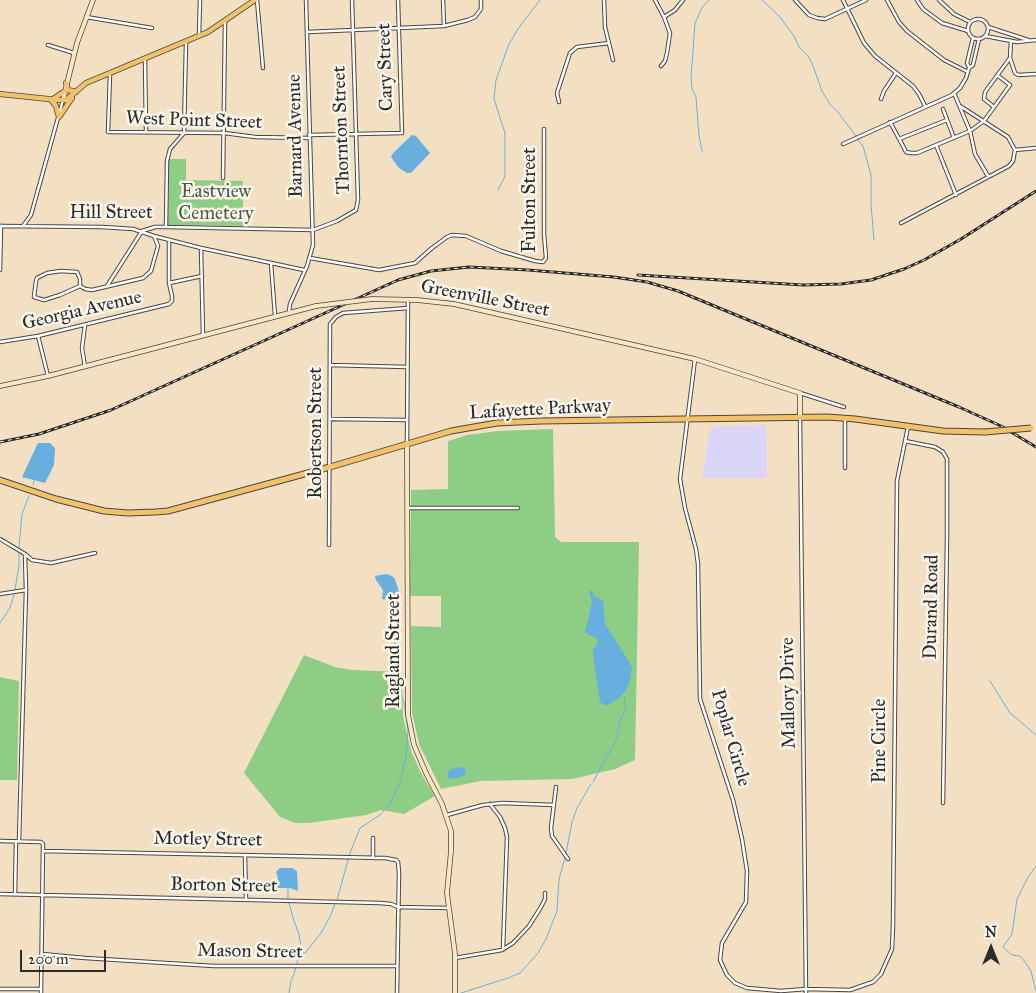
<!DOCTYPE html>
<style>
body{margin:0}
#map{position:relative;width:1036px;height:993px;overflow:hidden;background:#f3e0c3;font-family:"IM FELL Great Primer",serif}
canvas{display:block}
.north{position:absolute;left:966px;top:923px;width:50px;height:50px;-webkit-text-stroke:4px #fbf7ec;paint-order:stroke;rotate:0deg;font-size:14px;font-weight:700;line-height:20px;text-align:center;color:#2b2b2b}
.north::after{content:'';display:block;margin:auto;width:18px;height:22px;background:#2b2b2b;clip-path:polygon(50% 0,100% 100%,50% 72%,0 100%)}
.scale{position:absolute;left:20px;top:950px;width:86px;height:22px;box-sizing:border-box;border:2px solid #2b2b2b;border-top:0;padding-left:6px;font-size:15px;line-height:18px;white-space:nowrap;color:#2b2b2b;-webkit-text-stroke:4px #fbf7ec;paint-order:stroke}
</style>
<div id="map">
<canvas width="1036" height="993"></canvas>
<div class="north">N</div>
<div class="scale">200 m</div>
</div>
<script>
const ctx = document.querySelector('canvas').getContext('2d');
ctx.lineJoin = 'round';
function paint(path, color) { ctx.fillStyle = color; ctx.fill(path, 'evenodd'); }
const poly = rows => new Path2D(rows.map(r => 'M' + r).join(''));
function strokePath(path, color, width, dash) { ctx.strokeStyle = color; ctx.lineWidth = width; ctx.lineCap = dash ? 'butt' : 'round'; ctx.setLineDash(dash || []); ctx.stroke(path); }
function drawText(font, color, halo, rows, align = 'center') {
  ctx.font = font + ' "IM FELL Great Primer",serif'; ctx.lineWidth = 5; ctx.setLineDash([]); ctx.textBaseline = 'middle'; ctx.strokeStyle = halo; ctx.fillStyle = color; for (const [text, x, y, turn = 0] of rows) {
    ctx.save(); ctx.translate(x, y); ctx.rotate((+turn || 0) * Math.PI / 180); ctx.textAlign = isNaN(turn) ? turn : align; if (halo) ctx.strokeText(text, 0, 0); ctx.fillText(text, 0, 0); ctx.restore();
  }
}
paint(poly([
 [766,425,767,478,702,478,710,427]
]), '#d9d6f7');
paint(poly([
 [169,159,186,159,186,180,243,181,243,226,168,225],
 [553,429,555,537,561,542,639,542,635,760,615,769,572,779,480,781,441,789,419,744,412,712,411,626,441,627,441,596,410,596,411,490,448,489,448,441,467,435,498,431],
 [304,655,335,667,352,670,402,672,403,717,411,751,422,775,435,796,404,814,381,810,366,815,309,823,295,823,280,817,244,773],
 [0,677,19,681,17,780,0,780]
]), '#8dcd84');
paint(poly([
 [412,135,416,136,430,153,411,173,407,173,399,168,391,157,393,153],
 [38,443,50,443,55,448,54,465,45,483,22,477],
 [386,574,392,576,395,579,400,595,397,601,382,599,383,590,376,580,375,576],
 [589,591,592,591,594,596,603,600,605,624,628,660,632,668,630,680,626,690,619,698,608,705,604,705,600,702,593,655,593,649,597,645,598,640,595,637,588,635,585,632,592,602],
 [463,767,466,770,465,775,454,779,448,778,448,773,451,769],
 [280,868,292,868,297,871,298,891,290,888,277,888,278,878,276,872]
]), '#67afde');
strokePath(poly([
 [762,0,780,17,794,36,799,47,808,56,812,63,822,91,830,104,837,111,856,136],
 [858,140,863,146,871,175,871,204,874,240],
 [702,151,699,136,696,97,692,89,691,78,695,23,703,6,709,0],
 [498,190,505,176,505,133,494,99,496,80,509,44,520,26,540,0],
 [33,485,34,481],
 [19,548,22,514,29,496],
 [15,590,19,565,19,553],
 [0,623,10,608,14,595],
 [990,681,1010,713,1036,735],
 [593,782,616,740,620,721,626,709,624,696],
 [566,853,572,822,577,808,591,784],
 [1036,866,1028,877,1017,899,1012,934,1003,947,1012,955,1020,956,1025,962,1031,971,1036,991],
 [288,899,288,888],
 [337,900,350,853,360,828,380,815,390,804,400,782,406,757,408,731,404,702,401,694,396,667,396,648,391,619,390,601],
 [289,903,294,921,299,934,301,948,294,974,291,981,289,993],
 [300,956,306,952,321,933,330,917,335,904],
 [461,993,508,978,520,973,538,953,546,939,557,911,559,879,565,858]
]), '#67afde', 1);
const street = poly([
 [257,0,263,68],
 [443,0,444,26],
 [604,0,605,27,613,60],
 [655,0,664,17,670,33,667,53,665,61,661,66],
 [795,0,809,15,817,18,825,19,866,0],
 [843,0,864,43,875,56,913,86,919,94,925,106],
 [887,0,899,22,907,31,944,60,968,72],
 [917,0,923,9,942,23,968,31],
 [939,0,954,14,970,22],
 [86,17,152,28],
 [664,17,675,10,683,0],
 '968 29a10 10 0 1 1 20 0a10 10 0 1 1-20 0Z',
 [988,27,1028,40],
 [308,32,444,26,468,20,475,17,481,9,481,0],
 [199,36,200,0],
 [985,36,1017,42,1036,40],
 [1011,41,1010,58,1015,73,1018,75,1036,74],
 [48,45,74,53],
 [145,59,146,132],
 [969,67,967,63,973,38],
 [110,74,108,132,224,133,255,137,309,138],
 [954,93,970,131,975,154,988,176],
 [881,99,884,91,896,73],
 [559,102,557,93,570,53,577,47,609,43],
 [994,107,984,99,985,92,1010,58],
 [943,109,954,138],
 [890,122,903,146,906,152,911,153,917,153,970,131,984,121,1010,85,997,75],
 [309,135,402,133,398,0],
 [899,139,947,120],
 [843,144,952,95,960,88,966,78,969,68,973,65,979,39],
 [936,145,956,195],
 [1015,150,1036,148],
 [223,178,225,22],
 [901,223,1009,166,1013,161,1015,150,1008,137,960,106],
 [0,226,102,227,133,229,154,236,201,248,304,270],
 [23,226,31,215,63,100],
 [166,227,167,161,170,149,184,133,186,43],
 [142,231,155,227,166,227,313,230,337,221,356,210,358,200,352,0],
 [201,248,203,336],
 [310,258,379,270,415,263,432,248,447,237,452,235,466,236,501,251,535,261,543,262,546,258,544,234,544,129],
 [271,263,275,316],
 [0,270,1,226],
 [169,283,202,276],
 [80,286,60,295,44,300,34,297,36,281,37,278,47,273,61,271,77,272,80,279,80,286,85,289,92,290,143,278,151,271,158,246,154,236],
 [107,286,142,231],
 [289,312,290,304,307,266,313,245,306,0],
 [38,336,48,376],
 [0,342,38,336,169,304,172,301,172,296,169,283,169,240],
 [695,359,680,479,685,508,696,549,698,564,700,699,733,800,742,839,747,871,746,902,722,943,720,960,727,975,735,983,747,988,781,991,806,989,850,990,873,982,881,974,892,949,893,926,897,481,908,427],
 [330,365,407,367],
 [85,367,82,348,85,325],
 [800,393,844,407],
 [800,417,806,993],
 [331,419,407,420],
 [845,420,845,468],
 [905,441,935,447,943,452,947,459,947,538,943,803],
 [407,443,408,299],
 [408,508,518,508],
 [0,539,25,554,32,560,51,563,95,553],
 [329,545,330,324,336,317,343,313,408,308],
 [0,594,26,590],
 [556,787,551,828,552,836,568,859],
 [490,804,500,817,505,828,507,837,503,949],
 [447,815,483,805,502,803,554,805],
 [373,838,373,858],
 [0,841,41,842,43,844,41,993],
 [19,841,26,590,25,554],
 [43,851,385,858,396,860,398,862,399,872,397,993],
 [245,855,246,900],
 [0,894,380,903,391,904,398,907,448,908],
 [15,894,16,841],
 [42,954,85,958,214,966,397,966],
 [455,958,502,950,513,943,529,926,541,907,545,899,545,893],
 [0,989,41,989]
]);
const secondary = poly([
 [63,100,77,43,93,0],
 [372,299,417,300,454,304,695,359,800,393,800,417],
 [0,386,48,376,316,306],
 [407,443,408,715,414,745,426,773,442,804,451,831,451,851,447,893,455,954,455,993]
]);
const primary = poly([
 [66,83,68,90,76,92],
 [0,94,58,100,66,100,86,83,208,32,255,0],
 [53,99,65,91],
 [51,100,56,106,59,117],
 [59,117,72,98]
]);
const highway = poly([
 [0,480,56,499,104,511,128,513,155,512,168,511,330,467,451,431,497,423,541,421,827,417,855,419,943,431,985,432]
]);
strokePath(street, '#494642', 4.5);
strokePath(secondary, '#494642', 5.5);
strokePath(primary, '#494642', 6);
strokePath(highway, '#494642', 7);
strokePath(street, '#fff', 2.5);
strokePath(secondary, '#fae7c3', 4);
strokePath(primary, '#f2c26a', 4.5);
strokePath(highway, '#f2c26a', 5);
const rail = poly([
 [638,275,803,285,841,284,871,280,904,269,924,260,961,239,1036,191],
 [0,442,39,434,111,410,398,280,431,271,469,267,528,270,614,277,647,282,678,291,959,407,1001,426,1036,447]
]);
strokePath(rail, '#2b2b2b', 3);
strokePath(rail, '#fbf7ec', 1, [4]);
const secondaryBridge = poly([
 [316,306,372,299]
]);
const highwayBridge = poly([
 [985,432,1031,428]
]);
strokePath(secondaryBridge, '#494642', 5.5, []);
strokePath(highwayBridge, '#494642', 7, []);
strokePath(secondaryBridge, '#fae7c3', 4);
strokePath(highwayBridge, '#f2c26a', 5);
drawText('19px', '#2b2b2b', '#fbf7ec', [
 ["Cary Street",386,67,-92],
 ["West Point Street",194,121,2],
 ["Thornton Street",342,130,-92],
 ["Barnard Avenue",296,136,-91],
 ["Fulton Street",530,200,-90],
 ["Hill Street",111,213],
 ["Greenville Street",485,299,11],
 ["Georgia Avenue",82,311,-13],
 ["Lafayette Parkway",540,410,-3],
 ["Robertson Street",316,433,-90],
 ["Durand Road",932,607,-89],
 ["Ragland Street",394,651,-90],
 ["Mallory Drive",789,693,-91],
 ["Poplar Circle",730,738,74],
 ["Pine Circle",880,741,-90],
 ["Motley Street",208,840,1],
 ["Borton Street",224,886,1],
 ["Mason Street",250,952,1]
]);
drawText('19px', '#485c46', '#fbf7ec', [
 ["Eastview",216,192],
 ["Cemetery",216,214]
]);
</script>
